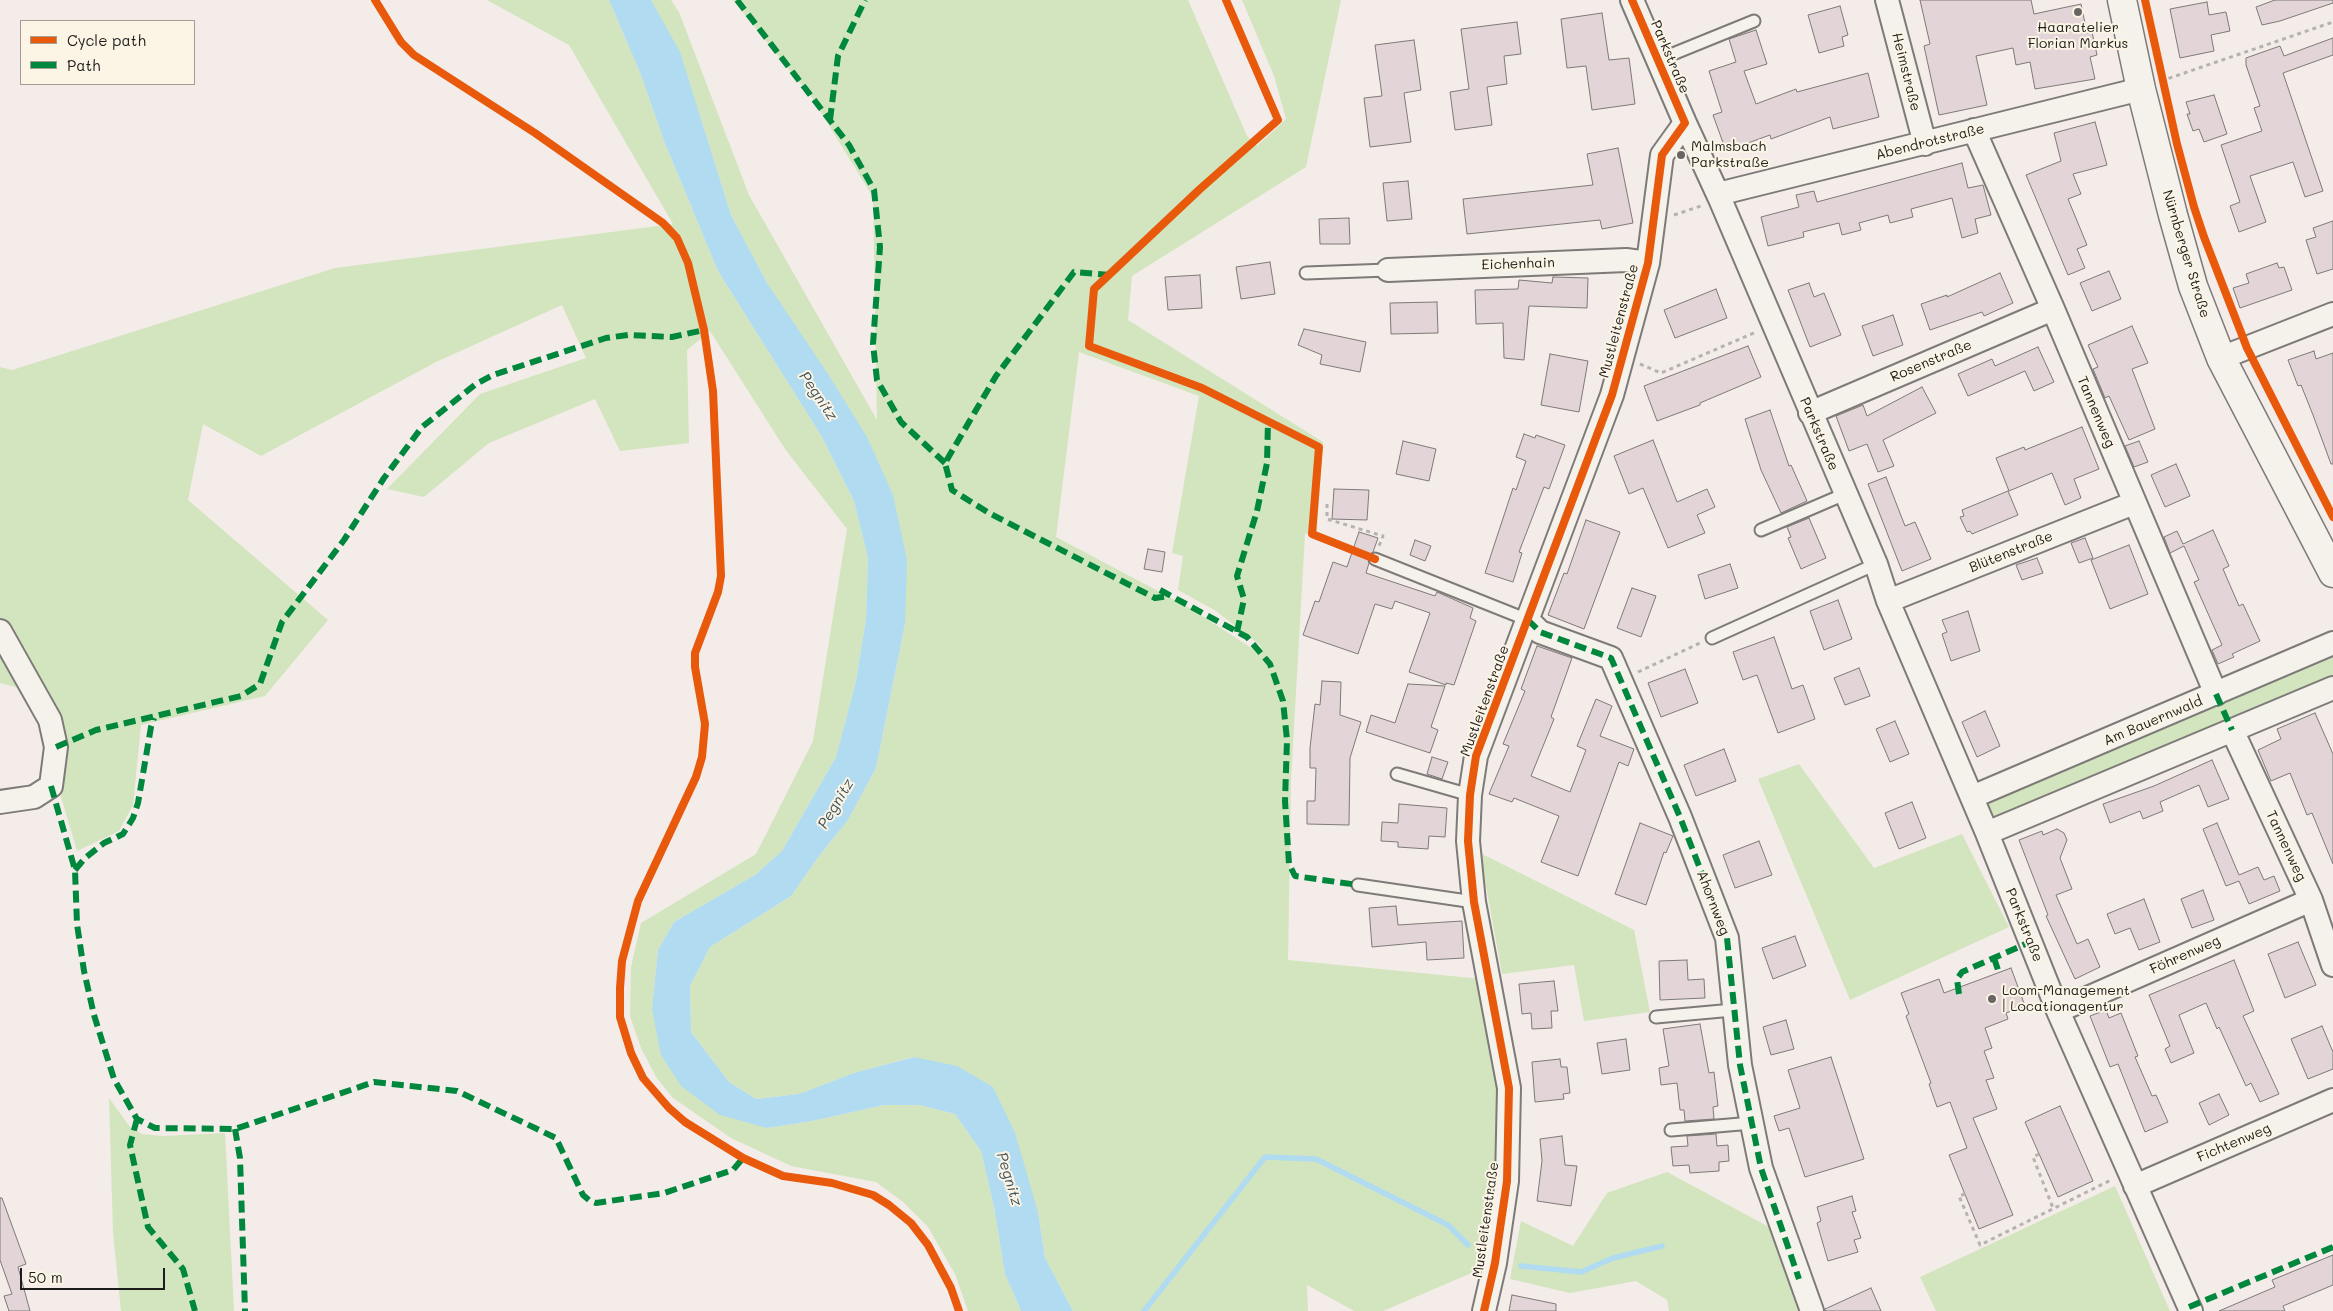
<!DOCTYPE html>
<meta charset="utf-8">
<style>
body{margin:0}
#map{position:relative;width:2333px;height:1311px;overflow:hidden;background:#f4ece8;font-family:Mali,sans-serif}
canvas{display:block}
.legend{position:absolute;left:20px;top:20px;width:175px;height:65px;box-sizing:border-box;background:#fcf5e5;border:1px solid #a29e95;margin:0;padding:6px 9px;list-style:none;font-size:15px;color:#1c1c1c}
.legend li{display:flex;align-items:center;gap:10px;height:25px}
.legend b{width:25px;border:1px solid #a29e95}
.scale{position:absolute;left:20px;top:1268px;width:145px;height:22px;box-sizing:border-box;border:2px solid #1c1c1c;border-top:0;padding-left:6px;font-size:15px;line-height:18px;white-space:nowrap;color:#1c1c1c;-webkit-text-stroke:4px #fcf5e5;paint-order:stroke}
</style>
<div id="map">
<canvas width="2333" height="1311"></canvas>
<ul class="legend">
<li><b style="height:6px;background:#e8590c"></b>Cycle path</li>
<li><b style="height:6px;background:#00873e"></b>Path</li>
</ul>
<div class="scale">50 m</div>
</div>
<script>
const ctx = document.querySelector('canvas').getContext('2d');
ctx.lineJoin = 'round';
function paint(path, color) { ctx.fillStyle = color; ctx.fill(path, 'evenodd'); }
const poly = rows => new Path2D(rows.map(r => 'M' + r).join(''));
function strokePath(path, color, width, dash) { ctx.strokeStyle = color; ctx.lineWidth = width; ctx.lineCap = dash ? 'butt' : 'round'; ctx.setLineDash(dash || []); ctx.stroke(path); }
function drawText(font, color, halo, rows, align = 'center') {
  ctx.font = font + ' Mali,sans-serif'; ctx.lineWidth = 4; ctx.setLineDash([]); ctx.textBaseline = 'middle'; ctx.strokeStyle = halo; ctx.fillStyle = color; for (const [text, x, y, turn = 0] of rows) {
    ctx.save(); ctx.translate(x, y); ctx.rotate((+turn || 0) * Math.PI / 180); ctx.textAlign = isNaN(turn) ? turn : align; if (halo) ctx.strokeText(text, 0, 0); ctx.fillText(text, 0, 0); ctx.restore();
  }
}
paint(poly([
 [487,0,609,0,641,75,664,141,718,271,822,437,854,501,868,558,866,619,856,681,836,757,782,851,755,875,674,922,658,950,652,1009,767,1128,812,1121,884,1105,919,1105,955,1114,981,1151,994,1207,1005,1274,1021,1311,968,1311,955,1274,928,1227,903,1202,876,1182,791,1166,731,1138,673,1098,656,1077,641,1048,630,1016,631,967,641,923,756,854,813,741,847,529,785,449,710,331,687,350,689,443,620,451,595,399,489,443,424,497,387,489,480,394,586,358,562,305,436,362,261,456,203,424,188,500,328,620,265,696,141,725,133,805,119,831,77,851,30,691,0,683,0,367,12,370,335,268,673,224,569,45],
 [651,0,671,0,679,12,749,195,877,420,873,197,812,98,733,0,1188,0,1247,136,1257,146,1286,119,1274,76,1242,0,1341,0,1306,167,1132,276,1128,320,1323,442,1317,532,1305,534,1291,780,1288,960,1482,979,1502,1088,1500,1176,1483,1268,1383,1311,1354,1311,1307,1285,1308,1311,1073,1311,1045,1258,1038,1212,913,1057,854,1073,799,1094,756,1099,729,1082,691,1032,690,986,710,947,791,896,819,856,848,820,876,768,905,624,767,283,731,215,698,110],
 [1079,352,1199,396,1172,553,1183,556,1178,590,1216,611,1261,646,1256,651,1190,608,1056,537],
 [2333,648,2333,675,2231,720,1993,819,1983,796],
 [1799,764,1874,868,1962,834,2009,927,1850,1000,1758,779],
 [1480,853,1634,930,1650,1012,1584,1021,1574,965,1502,974],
 [109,1098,130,1127,142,1134,163,1136,225,1133,234,1311,121,1311,113,1233],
 [1667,1172,1771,1228,1798,1311,1669,1311,1667,1300,1636,1281,1570,1293,1510,1279,1521,1221,1573,1246,1607,1193],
 [2115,1186,2170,1311,1936,1311,1920,1277]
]), '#d2e5be');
paint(poly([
 [609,0,651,0,680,52,731,215,767,283,828,374,867,437,893,495,907,560,905,624,876,768,848,820,819,856,791,896,710,947,690,986,691,1032,729,1082,756,1099,799,1094,854,1073,914,1057,957,1066,993,1087,1015,1133,1038,1212,1045,1258,1073,1311,1021,1311,1005,1274,994,1207,981,1151,955,1114,919,1105,884,1105,812,1121,767,1128,720,1115,681,1086,661,1055,652,1009,658,950,674,922,755,875,782,851,836,757,856,681,866,619,868,558,854,501,822,437,718,271,664,141,641,75]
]), '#b0dbf1');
strokePath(poly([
 [1521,1266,1581,1272,1613,1258,1662,1246],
 [1144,1311,1265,1157,1316,1159,1448,1225,1468,1245]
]), '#b0dbf1', 5.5);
const building = poly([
 [1920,0,2031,0,2034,14,2081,4,2087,33,2092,32,2097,55,2090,57,2095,79,2035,89,2030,62,2016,65,2013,48,1976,56,1987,105,1939,115,1924,46,1930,44,1920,0],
 [2275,0,2333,0,2333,3,2280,21,2262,25,2256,7,2275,0],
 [2207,2,2209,15,2226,12,2230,31,2211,35,2214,51,2180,58,2170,9,2207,2],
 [1840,6,1848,35,1842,37,1844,46,1819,53,1808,15,1840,6],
 [1602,13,1609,60,1629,58,1635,104,1592,110,1586,66,1567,68,1561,19,1602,13],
 [1517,22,1521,54,1504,56,1507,84,1487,87,1492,125,1455,130,1450,92,1469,89,1461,29,1517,22],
 [1756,30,1767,64,1744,71,1756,104,1796,89,1797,92,1868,73,1879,117,1833,129,1830,117,1771,139,1770,135,1726,151,1713,115,1722,112,1709,71,1736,62,1729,39,1756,30],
 [2333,38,2333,55,2283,73,2323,191,2305,197,2293,162,2250,176,2266,222,2239,232,2230,206,2240,202,2221,145,2262,131,2254,108,2260,106,2246,65,2246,58,2280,46,2284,56,2333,38],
 [1414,40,1421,90,1404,93,1411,142,1370,147,1364,98,1382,96,1375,45,1414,40],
 [2214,95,2227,134,2204,142,2199,129,2193,131,2187,114,2190,114,2186,102,2214,95],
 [2095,122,2107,165,2073,174,2081,194,2068,199,2087,245,2077,249,2085,268,2068,275,2026,175,2061,161,2054,133,2095,122],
 [1618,148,1633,223,1602,229,1600,220,1467,234,1463,199,1593,185,1587,154,1618,148],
 [1962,163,1968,188,1983,185,1991,215,1975,219,1978,233,1962,238,1952,198,1911,209,1913,217,1890,223,1888,215,1859,223,1861,230,1842,235,1839,223,1803,232,1804,237,1768,246,1761,217,1799,207,1796,195,1814,191,1817,202,1962,163],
 [1408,181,1412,219,1387,221,1383,183,1408,181],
 [1349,218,1350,244,1320,244,1319,219,1349,218],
 [2333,221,2333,269,2317,274,2306,240,2316,237,2313,228,2333,221],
 [1270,262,1275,294,1241,299,1236,267,1270,262],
 [2277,263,2279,268,2284,267,2292,290,2240,308,2233,288,2249,283,2246,274,2277,263],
 [2109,271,2121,299,2092,311,2080,283,2109,271],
 [2000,273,2013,303,1984,316,1982,312,1930,330,1921,304,1947,295,1947,297,2000,273],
 [1200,275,1202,308,1168,310,1165,277,1200,275],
 [1553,277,1588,278,1587,308,1529,306,1524,360,1504,358,1503,323,1476,324,1475,290,1518,289,1519,280,1552,283,1553,277],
 [1809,283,1814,297,1824,293,1841,335,1810,347,1788,290,1809,283],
 [1716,289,1727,318,1675,338,1664,310,1716,289],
 [1437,302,1438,333,1391,334,1390,303,1437,302],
 [1893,315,1903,345,1873,356,1862,326,1893,315],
 [2132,326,2148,363,2132,369,2155,429,2129,440,2109,396,2105,398,2093,369,2098,367,2088,345,2132,326],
 [1304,329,1366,342,1360,372,1320,364,1322,355,1298,345,1304,329],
 [1748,346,1761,377,1700,403,1700,405,1657,421,1644,386,1748,346],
 [2038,347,2054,382,2034,391,2025,371,1968,396,1958,374,1992,359,1995,366,2038,347],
 [2314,351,2316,359,2333,353,2333,464,2331,464,2313,415,2301,385,2298,386,2288,360,2314,351],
 [1550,354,1588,361,1579,412,1541,405,1550,354],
 [1922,387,1936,413,1883,440,1894,466,1878,472,1867,444,1849,451,1836,416,1863,405,1867,416,1922,387],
 [1770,410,1789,466,1791,465,1807,501,1781,513,1761,470,1745,419,1770,410],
 [2082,427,2099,469,2074,479,2081,498,2065,505,2052,473,2009,491,1996,458,2024,447,2025,450,2082,427],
 [1524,434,1535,438,1536,435,1565,445,1549,489,1544,487,1519,552,1522,553,1513,582,1485,573,1513,488,1516,490,1526,461,1516,457,1524,434],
 [1653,440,1677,502,1707,489,1715,507,1697,515,1705,533,1668,548,1643,488,1629,494,1614,456,1653,440],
 [1403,441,1436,449,1429,481,1396,474,1403,441],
 [2139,441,2148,462,2134,467,2125,446,2139,441],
 [2176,464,2190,496,2165,507,2151,475,2176,464],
 [1886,477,1905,526,1915,522,1931,559,1902,571,1868,484,1886,477],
 [1334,489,1369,490,1367,520,1332,519,1334,489],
 [2008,491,2018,515,1972,534,1970,531,1967,532,1960,517,1964,516,1962,510,2008,491],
 [1809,518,1826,558,1801,569,1788,538,1791,537,1787,527,1809,518],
 [1586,520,1620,532,1584,629,1548,615,1564,573,1567,574,1586,520],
 [2213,530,2229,566,2223,569,2239,606,2243,604,2260,641,2232,654,2234,657,2218,664,2212,650,2222,645,2194,582,2199,580,2184,546,2170,553,2164,537,2177,531,2183,544,2213,530],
 [1359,532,1378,538,1373,552,1368,557,1369,563,1366,573,1435,596,1437,592,1473,608,1470,618,1476,621,1454,685,1446,683,1446,685,1409,672,1430,613,1395,601,1392,609,1375,604,1358,654,1303,635,1315,601,1319,602,1333,562,1347,567,1359,532],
 [2085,538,2093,558,2079,563,2071,543,2085,538],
 [1415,540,1431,546,1425,561,1410,555,1415,540],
 [2129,545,2148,594,2110,609,2091,560,2129,545],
 [1148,549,1165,552,1162,572,1144,569,1148,549],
 [2037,558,2043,573,2022,580,2016,565,2037,558],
 [1730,564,1738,588,1705,599,1698,575,1730,564],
 [1632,588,1656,596,1641,637,1617,628,1632,588],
 [1838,600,1852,639,1824,650,1810,611,1838,600],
 [1968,611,1980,651,1951,661,1942,634,1947,632,1942,620,1968,611],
 [1774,637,1792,689,1803,685,1815,719,1778,733,1757,675,1743,680,1733,652,1774,637],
 [1537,646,1572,658,1551,717,1554,719,1531,776,1570,792,1586,750,1577,746,1596,699,1612,706,1600,736,1634,749,1628,766,1619,762,1578,876,1541,862,1559,816,1514,798,1512,802,1489,794,1509,746,1503,744,1525,691,1521,689,1537,646],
 [1859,668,1870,696,1845,705,1834,678,1859,668],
 [1685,669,1698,703,1661,717,1648,683,1685,669],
 [1322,681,1341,682,1340,715,1361,722,1350,758,1349,825,1307,824,1307,801,1315,801,1316,768,1310,768,1310,748,1315,704,1320,705,1322,681],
 [1408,684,1445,686,1431,727,1438,730,1430,753,1366,732,1371,715,1395,723,1408,684],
 [1985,711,2000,746,1977,757,1962,722,1985,711],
 [2315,713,2333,754,2333,864,2312,813,2307,815,2290,773,2271,781,2258,750,2281,739,2277,729,2315,713],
 [1895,721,1909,754,1890,762,1876,729,1895,721],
 [1724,749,1736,781,1696,796,1684,765,1724,749],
 [1432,757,1448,762,1442,779,1427,774,1432,757],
 [2212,760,2229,799,2208,807,2199,785,2160,802,2163,811,2143,819,2140,811,2110,823,2103,804,2154,786,2212,760],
 [1912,802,1926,838,1899,849,1885,813,1912,802],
 [1399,804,1447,808,1445,837,1429,836,1428,849,1398,847,1398,842,1381,841,1382,822,1398,823,1399,804],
 [1640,823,1673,836,1666,853,1664,852,1646,905,1615,894,1640,823],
 [2217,823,2239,875,2258,867,2264,880,2274,876,2280,891,2249,904,2239,881,2226,886,2203,829,2217,823],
 [2057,829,2064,833,2067,840,2060,858,2072,889,2056,895,2077,944,2088,939,2100,967,2075,979,2046,916,2048,915,2019,840,2042,831,2043,835,2057,829],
 [1759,841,1772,875,1735,888,1723,855,1759,841],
 [2203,890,2214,920,2192,928,2181,899,2203,890],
 [2144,899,2160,942,2139,950,2130,928,2115,934,2107,914,2144,899],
 [1396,906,1398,925,1462,921,1464,958,1427,960,1426,942,1372,947,1369,908,1396,906],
 [1795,936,1806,966,1773,979,1762,948,1795,936],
 [2298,942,2316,985,2285,998,2268,954,2298,942],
 [1687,960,1688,980,1704,979,1705,998,1660,1000,1659,961,1687,960],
 [2234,960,2254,1011,2243,1016,2279,1094,2260,1102,2251,1083,2246,1086,2219,1027,2217,1029,2206,1003,2179,1015,2194,1053,2171,1063,2165,1049,2170,1046,2149,995,2234,960],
 [2011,968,2025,1006,2006,1013,2008,1019,1985,1028,1992,1048,1984,1051,1994,1078,1986,1080,1997,1109,1973,1118,2013,1215,1979,1229,1949,1155,1967,1148,1950,1102,1937,1107,1929,1084,1931,1083,1906,1016,1909,1014,1901,993,1939,979,1944,993,2011,968],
 [1554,981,1558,1011,1551,1011,1552,1028,1532,1029,1531,1013,1522,1014,1519,984,1554,981],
 [2106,1010,2109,1018,2121,1013,2138,1056,2135,1057,2152,1096,2156,1095,2168,1122,2145,1132,2118,1064,2110,1067,2090,1016,2106,1010],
 [1786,1020,1794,1049,1771,1055,1763,1027,1786,1020],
 [1700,1024,1709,1073,1714,1072,1718,1106,1713,1107,1714,1119,1685,1121,1684,1110,1680,1110,1677,1083,1661,1085,1659,1068,1669,1066,1663,1029,1700,1024],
 [2322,1026,2333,1052,2333,1069,2308,1079,2291,1039,2322,1026],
 [1626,1039,1630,1070,1602,1074,1597,1043,1626,1039],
 [1831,1057,1864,1159,1805,1177,1789,1128,1779,1131,1774,1116,1800,1108,1788,1070,1831,1057],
 [1560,1059,1561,1067,1567,1067,1570,1093,1563,1094,1564,1099,1535,1102,1532,1062,1560,1059],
 [2219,1094,2229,1115,2209,1125,2199,1103,2219,1094],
 [2060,1106,2093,1181,2058,1197,2025,1122,2060,1106],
 [1716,1134,1717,1146,1728,1145,1729,1161,1719,1162,1719,1171,1690,1173,1689,1165,1673,1166,1671,1147,1688,1146,1687,1136,1716,1134],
 [1562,1136,1565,1165,1577,1166,1571,1206,1537,1201,1542,1161,1540,1139,1562,1136],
 [1852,1196,1856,1211,1852,1212,1861,1238,1854,1240,1858,1252,1828,1261,1817,1223,1821,1221,1817,1207,1852,1196],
 [0,1198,2,1198,26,1264,18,1267,30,1311,9,1311,4,1296,12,1294,0,1260,0,1198],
 [2333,1255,2333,1285,2283,1306,2285,1311,2219,1311,2275,1287,2272,1280,2333,1255],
 [1871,1288,1881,1311,1825,1311,1825,1309,1871,1288],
 [1512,1295,1556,1304,1556,1311,1509,1311,1512,1295]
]);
paint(building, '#e2d4d7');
strokePath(building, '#7d7a78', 1);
const lane = poly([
 [1658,60,1754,21],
 [1306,273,1388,270],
 [1761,530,1845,494],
 [1375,559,1528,620],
 [1712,638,1876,564],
 [1397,774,1470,795],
 [1358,885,1474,902],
 [1656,1017,1733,1010],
 [1671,1130,1752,1123]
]);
const street = poly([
 [1632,0,1685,123,1720,199,1876,564,1888,601,1987,833,2058,1011,2191,1311],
 [1887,0,1925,144],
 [1974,130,2053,309,2216,694],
 [1718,194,2141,89],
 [1388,270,1626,260,1648,263],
 [2221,358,2333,314],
 [1810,413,2053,309],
 [1888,601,2134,503],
 [1528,620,1540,632,1611,658,1680,817,1727,938,1740,1065,1761,1168,1812,1311],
 [0,631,50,720,56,747,51,786,34,797,0,802],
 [2232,730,2311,900,2333,965],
 [1972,797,2333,643],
 [1987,833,2333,688],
 [2058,1011,2311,900],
 [2135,1186,2333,1100],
 [1484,1311,1495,1263,1507,1181,1509,1088,1474,902,1468,841,1470,795,1476,756,1612,395,1648,263,1662,155,1685,123]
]);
const secondary = poly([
 [2122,0,2141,89,2173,215,2193,286,2221,358,2333,573]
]);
strokePath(lane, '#7d7a78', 15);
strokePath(street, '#7d7a78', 26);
strokePath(secondary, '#7d7a78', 31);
strokePath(poly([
 [2161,81,2333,22],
 [1674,215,1701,206],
 [1640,364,1661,373,1756,332],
 [1327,504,1327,519,1383,536,1379,546],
 [1638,672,1700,643],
 [2039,1154,2033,1157,2053,1208],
 [1965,1194,1959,1196,1980,1245,2111,1180]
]), '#b6b2af', 3, [4, 4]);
strokePath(lane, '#f5f1eb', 11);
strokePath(street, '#f5f1eb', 22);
strokePath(secondary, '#f5f1eb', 28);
strokePath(poly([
 [737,0,849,145,874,190,880,247,873,344,877,380,901,422,945,463],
 [830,120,838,56,865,0],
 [1110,275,1074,272,996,376,945,463,952,490,989,513,1155,598,1170,596],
 [1160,590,1247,637,1270,664,1283,701,1287,740,1285,801,1289,864,1295,876,1358,885],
 [1528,620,1540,632,1611,658,1680,817,1727,938,1740,1065,1761,1168,1799,1279],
 [1237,632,1244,599,1237,576,1257,511,1267,463,1268,421],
 [2216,694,2232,730],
 [56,747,96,730,241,696,260,684,282,622,344,540,384,478,422,427,476,384,493,375,606,338,628,335,672,337,704,330],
 [51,786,75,870,77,924,84,971,94,1015,114,1079,137,1119,155,1128,235,1129,374,1082,457,1091,556,1138,583,1195,590,1201,596,1203,664,1193,733,1170,743,1158],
 [75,870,85,858,104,843,123,834,133,818,138,803,151,727,154,718],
 [1994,958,1998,970],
 [1959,994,1957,979,1962,972,2030,942],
 [137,1119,130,1145,148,1227,183,1269,195,1311],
 [235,1129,240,1158,245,1311],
 [2189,1307,2333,1247]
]), '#00873e', 6, [12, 6]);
strokePath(poly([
 [375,0,401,42,414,55,535,133,663,223,677,238,688,263,704,330,713,391,721,576,718,592,695,653,695,667,705,724,702,757,696,777,638,901,622,961,620,988,620,1017,631,1053,643,1078,669,1108,685,1122,743,1158,783,1176,832,1183,873,1195,889,1205,911,1223,928,1245,951,1288,959,1311],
 [1226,0,1278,120,1200,189,1094,289,1089,346,1202,388,1319,447,1312,534,1375,559],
 [2145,0,2177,144,2194,207,2204,237,2247,348,2333,517],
 [1484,1311,1495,1263,1507,1181,1509,1088,1474,902,1468,841,1470,795,1476,756,1612,395,1648,263,1662,155,1685,123,1632,0]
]), '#e8590c', 8);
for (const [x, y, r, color] of [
 [2078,12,5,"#686563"],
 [1681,155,5,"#686563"],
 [1992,999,5,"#686563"]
]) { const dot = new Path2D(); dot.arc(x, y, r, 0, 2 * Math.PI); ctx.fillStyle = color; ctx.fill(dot); strokePath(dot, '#fcf5e5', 2); }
drawText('14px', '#1c1c1c', '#fcf5e5', [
 ["Haaratelier",2078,28,"center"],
 ["Florian Markus",2078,44,"center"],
 ["Malmsbach",1691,147],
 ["Parkstraße",1691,163],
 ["Loom-Management",2002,991],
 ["| Locationagentur",2002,1007]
], 'left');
drawText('14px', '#1c1c1c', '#fcf5e5', [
 ["Parkstraße",1670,57,67],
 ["Heimstraße",1906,72,76],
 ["Abendrotstraße",1930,142,-14],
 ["Nürnberger Straße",2186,254,73],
 ["Eichenhain",1518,264,-2],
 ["Mustleitenstraße",1619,321,-75],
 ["Rosenstraße",1931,361,-23],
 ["Tannenweg",2096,412,67],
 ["Parkstraße",1819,434,67],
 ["Blütenstraße",2011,552,-22],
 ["Mustleitenstraße",1485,701,-70],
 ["Am Bauernwald",2153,721,-23],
 ["Tannenweg",2286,846,65],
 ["Ahornweg",1713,903,69],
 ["Parkstraße",2024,925,68],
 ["Föhrenweg",2185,955,-24],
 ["Fichtenweg",2234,1143,-23],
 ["Mustleitenstraße",1486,1220,-82]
]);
drawText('italic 15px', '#40535d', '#fcf5e5', [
 ["Pegnitz",818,396,56],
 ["Pegnitz",836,804,-59],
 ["Pegnitz",1009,1179,73]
]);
</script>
